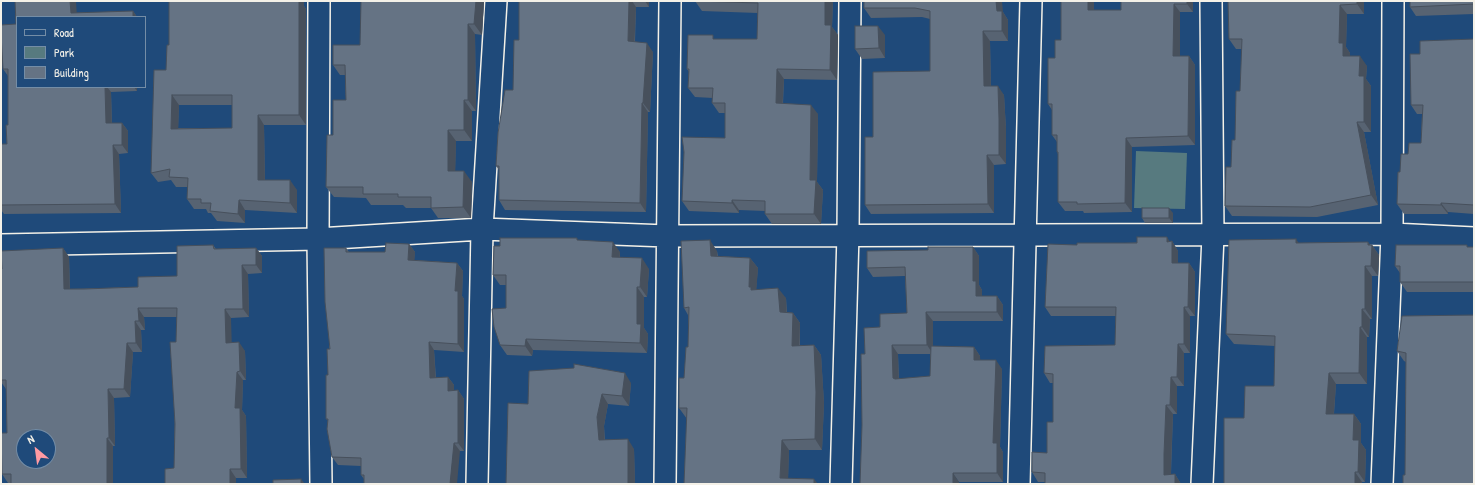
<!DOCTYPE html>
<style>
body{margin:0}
#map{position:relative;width:1475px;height:485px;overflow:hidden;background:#1f4a7a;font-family:"Patrick Hand",sans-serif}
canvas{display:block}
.frame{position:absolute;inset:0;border:2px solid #f4f1e8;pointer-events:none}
.legend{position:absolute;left:16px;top:16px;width:130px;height:72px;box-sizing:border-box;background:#1f4a7a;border:1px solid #748da6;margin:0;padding:5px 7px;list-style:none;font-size:12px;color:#f4f1e8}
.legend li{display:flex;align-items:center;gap:8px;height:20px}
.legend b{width:20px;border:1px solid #748da6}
.north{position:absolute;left:16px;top:429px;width:40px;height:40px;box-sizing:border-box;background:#1f4a7a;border:1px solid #748da6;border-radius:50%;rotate:331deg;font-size:11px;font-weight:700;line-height:16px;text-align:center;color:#f4f1e8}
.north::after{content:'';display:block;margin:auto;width:14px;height:18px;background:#ff9aa2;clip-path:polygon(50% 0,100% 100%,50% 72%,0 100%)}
</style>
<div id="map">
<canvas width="1475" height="485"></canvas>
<div class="frame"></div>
<ul class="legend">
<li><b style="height:5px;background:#1f4a7a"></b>Road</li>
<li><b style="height:11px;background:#577a7f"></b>Park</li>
<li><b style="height:11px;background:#657384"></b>Building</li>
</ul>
<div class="north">N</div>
</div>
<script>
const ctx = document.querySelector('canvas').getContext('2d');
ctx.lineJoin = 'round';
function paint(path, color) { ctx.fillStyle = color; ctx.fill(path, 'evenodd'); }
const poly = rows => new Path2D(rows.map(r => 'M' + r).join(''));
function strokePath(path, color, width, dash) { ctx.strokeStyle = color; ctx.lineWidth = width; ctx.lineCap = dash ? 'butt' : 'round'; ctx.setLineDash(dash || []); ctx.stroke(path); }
paint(poly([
 [1136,151,1187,153,1185,209,1134,208]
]), '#577a7f');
const minor = poly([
 [319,1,318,239,321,484],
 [1,245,318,239,482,229,667,236,1392,234,1474,238],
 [477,484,482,229,496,1],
 [665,484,670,1],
 [841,484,848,234,850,1],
 [1019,484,1031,1],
 [1202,484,1213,236,1211,1],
 [1382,484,1392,234,1393,1]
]);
strokePath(minor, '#f4f1e8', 24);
strokePath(minor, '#1f4a7a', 21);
paint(poly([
 [15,1,76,1,76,13,133,11,137,17,17,17,17,87,137,87,137,91,111,92,112,123,122,123,128,131,128,153,119,154,121,213,4,214,1,210,1,144,7,144,6,125,8,125,8,76,3,69,1,34,1,25,16,24],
 [484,1,482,35,475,34,476,111,472,111,472,141,456,141,455,171,472,182,471,218,438,218,431,208,406,208,403,205,371,205,366,198,334,197,326,187,333,135,346,100,345,75,340,75,333,65,360,45],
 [519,1,649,1,649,7,636,7,635,42,653,52,650,112,648,112,646,212,505,210,499,200,499,170,496,166,513,90,519,40],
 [695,1,833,1,832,27,838,35,837,80,784,79,783,104,818,114,817,182,823,190,821,224,772,224,765,214,765,211,739,210,739,213,689,211,682,201,725,138,725,113,719,113,712,103,713,98,695,97,688,88,689,72,687,69,715,39,757,39,758,13,702,11],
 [864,1,1003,12,1008,20,1008,41,990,41,991,86,1004,95,1006,129,1006,164,994,165,994,213,871,214,865,205,873,137,930,71,930,19,922,17,871,18,864,8],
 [1061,1,1094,1,1094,10,1121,10,1121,1,1193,1,1193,12,1180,12,1180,56,1189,56,1195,65,1195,145,1132,147,1132,212,1084,213,1083,211,1065,211,1058,202,1058,154,1057,152,1057,142,1052,135,1052,110,1048,104,1055,58,1061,40],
 [1228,1,1364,1,1364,14,1347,14,1346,47,1350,53,1350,56,1367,66,1366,79,1371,86,1371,132,1364,132,1378,205,1317,217,1232,216,1225,206,1235,140,1240,91,1242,49,1236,49,1229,39],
 [1474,1,1474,14,1416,16,1410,7],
 [304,6,306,9,306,125,264,125,265,180,297,190,297,213,245,210,245,223,217,221,211,213,208,213,206,209,194,209,187,199,188,187,176,187,171,180,158,182,151,173,166,70],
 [179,105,232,105,232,128,178,128],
 [885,35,885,58,862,59,855,49],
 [1474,39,1474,214,1448,212,1448,214,1404,214,1397,204,1400,172,1408,154,1421,143,1422,114,1417,114,1411,105,1420,54],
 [1173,213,1173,223,1145,223,1142,218],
 [579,240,620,252,620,258,649,269,647,297,644,297,644,328,648,334,647,353,533,350,532,356,507,355,500,345,506,308,506,285,500,285,493,275,500,246],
 [1172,241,1178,251,1178,263,1189,263,1195,272,1195,316,1190,316,1190,353,1184,353,1184,386,1177,386,1177,414,1173,414,1171,474,1175,474,1181,484,1045,484,1045,482,1038,482,1032,472,1047,453,1053,422,1053,383,1050,383,1044,373,1115,345,1116,316,1051,316,1045,307,1077,245],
 [1368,242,1370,245,1372,245,1379,255,1378,276,1372,276,1372,319,1370,319,1369,337,1367,337,1367,384,1336,384,1334,414,1354,414,1361,424,1361,443,1366,450,1365,482,1362,482,1362,484,1224,484,1244,418,1274,386,1275,346,1234,344,1226,334,1299,243],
 [409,244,415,252,414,260,457,263,463,271,462,296,464,299,464,352,434,350,436,378,448,377,454,385,454,391,458,390,464,399,464,451,460,451,364,479,361,475,361,466,338,465,332,457,328,420,326,419,328,375,330,349,346,248,349,252,385,252],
 [213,245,216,249,256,248,262,256,262,273,248,274,249,317,231,318,231,342,245,351,246,380,243,380,242,410,246,416,247,478,236,478,236,484,165,484,174,468,176,342,177,317,144,317,145,330,141,330,142,352,133,352,130,397,114,398,115,446,113,446,113,484,11,484,11,483,8,483,2,474,7,433,6,389,1,382,1,269,63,248,69,257,70,289,138,287,177,276],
 [973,247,979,256,979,285,982,290,982,296,997,296,1003,305,1003,321,933,321,933,346,974,347,980,356,980,360,1002,369,1000,447,1003,452,1003,482,959,482,865,354,880,327,907,313,905,276,873,277,867,268,928,250],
 [898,354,930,354,930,376,899,379],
 [1469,247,1474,247,1474,292,1407,292,1400,282,1400,273,1395,266],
 [717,251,718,256,750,258,758,268,756,290,786,298,787,312,793,313,800,323,800,346,814,345,821,355,824,403,822,450,789,450,788,478,684,484,687,419,679,408,684,378,688,347,688,315,684,308],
 [1474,315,1474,484,1405,475,1406,362,1404,361,1397,351],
 [631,383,629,406,608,404,604,426,605,440,634,449,635,484,528,404]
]), '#576372');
paint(poly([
 [70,1,76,1,77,17,71,13],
 [299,1,304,1,304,6,306,9,306,125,299,115],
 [476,1,484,1,482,35,474,24],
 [629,1,632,1,636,7,634,51,628,41],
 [645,1,649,1,649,7],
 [825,1,833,1,832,27,838,35,837,80,830,70,825,25],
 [996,1,1002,1,1003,12,1008,20,1008,41,1002,31,997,11],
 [1088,1,1094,1,1094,19,1088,10],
 [1187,1,1193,1,1193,12,1187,4],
 [1357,1,1364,1,1364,14,1357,4],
 [1174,4,1180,12,1180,65,1173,56],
 [1340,5,1347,14,1346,47,1350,53,1350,66,1343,56,1339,43],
 [133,11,137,17,133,17],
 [468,24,475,34,476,111,468,100],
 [878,26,885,35,885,58,879,48],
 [983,31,990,41,991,96,984,86],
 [647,43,653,52,650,112,643,103],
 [1189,56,1195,65,1195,145,1188,136],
 [1360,56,1367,66,1366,79,1371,86,1371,132,1364,122,1359,76],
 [777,69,784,79,782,113,776,103],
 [998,86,1004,95,1006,129,1006,164,999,155],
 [105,87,107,87,111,92,112,132,106,123],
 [134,87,137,87,137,91],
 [172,95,179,105,178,138,171,129],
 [464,100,472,111,472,141,464,130],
 [642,103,648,112,646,212,640,203],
 [811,105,818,114,817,182,823,190,821,224,814,214,810,180],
 [258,115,264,125,265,189,258,180],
 [1357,122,1364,132,1378,205,1371,195],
 [122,123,128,131,128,153,122,145],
 [448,130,456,141,455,182,448,171],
 [1126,138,1132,147,1132,212,1125,203],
 [113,145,119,154,121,213,115,204],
 [987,155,994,165,994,213,988,204],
 [464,171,472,182,471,218,463,207],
 [290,180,297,190,297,213,290,203],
 [239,200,245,210,245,223,238,214],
 [732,200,739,210,739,213,732,203],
 [1441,203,1448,212,1448,214,1441,205],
 [1169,208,1173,213,1173,223,1169,218],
 [1167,237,1172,245,1172,241,1178,251,1178,272,1172,263,1167,242],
 [1296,239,1303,249,1296,243],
 [710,240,717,251,718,266,711,256],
 [613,242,620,252,619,267,612,257],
 [1368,242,1372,247,1372,245,1379,255,1378,276,1371,266],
 [409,244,415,252,414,268,408,260],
 [973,247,979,256,979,285,982,290,982,305,976,296,973,281],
 [63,248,69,257,70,297,64,289],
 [256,248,262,256,262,273,256,265],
 [642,258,649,269,647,297,640,287],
 [750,258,758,268,756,294,749,287],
 [457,263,463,271,462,296,464,299,464,352,458,344,455,291],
 [1189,263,1195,272,1195,316,1188,307],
 [242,265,248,274,249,317,243,309],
 [1365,266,1372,276,1372,319,1365,309],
 [637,287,644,297,644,328,648,334,647,353,640,343,637,324],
 [778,288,786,298,787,323,780,312],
 [997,296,1003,305,1003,321,997,312],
 [1184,307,1190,316,1190,353,1184,344],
 [138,308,144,317,145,330,139,321],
 [225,309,231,318,232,351,226,343],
 [1362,309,1370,319,1369,337,1362,327],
 [926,312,933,321,933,354,927,345],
 [793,313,800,323,799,357,792,346],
 [135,321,141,330,142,352,136,343],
 [1360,327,1367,337,1367,384,1359,373],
 [526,339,533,350,532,356,525,346],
 [239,342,245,351,246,380,240,371],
 [429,342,434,350,436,386,430,378],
 [127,343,133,352,130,397,124,389],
 [1178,344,1184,353,1184,386,1177,377],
 [814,345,821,355,824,403,822,450,815,439],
 [892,345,898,354,899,387,893,378],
 [974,347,980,356,981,369,974,360],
 [996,360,1002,369,1000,447,1003,452,1003,482,997,473,993,443],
 [237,372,243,380,242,410,246,416,247,478,241,469,235,408],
 [625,373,631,383,629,406,622,396],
 [1329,373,1336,384,1333,424,1326,414],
 [448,377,454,385,454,400,448,391],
 [1171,377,1177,386,1177,414,1170,405],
 [108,389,114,398,115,446,109,438],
 [458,390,464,399,464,451,458,443],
 [602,394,608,404,604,426,605,450,599,440,597,417],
 [1166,405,1173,414,1171,463,1171,484,1164,475,1164,454],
 [1354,414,1361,424,1361,443,1366,450,1365,482,1358,472,1353,440],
 [107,438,113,446,113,484,107,484],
 [628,439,634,449,635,484,628,484],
 [782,440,789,450,788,484,780,478],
 [454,443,460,451,457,484,450,484],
 [230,469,236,478,236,484,230,484],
 [1355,472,1362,482,1362,484,1355,484],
 [953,473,959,482,959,484,953,484],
 [1175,474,1181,484,1175,484],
 [301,479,305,484,301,484],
 [814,479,818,484,814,484]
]), '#47505c');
const building = poly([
 [15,1,70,1,71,13,133,11,133,17,17,17,17,87,105,87,106,123,122,123,122,145,113,145,115,204,1,205,1,144,7,144,6,125,8,125,8,69,3,69,1,34,1,25,16,24,15,1],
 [169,1,299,1,299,115,258,115,258,180,290,180,290,203,239,200,238,214,210,211,211,203,201,203,201,199,187,199,188,178,169,177,170,169,151,173,154,70,166,70,167,45,169,45,169,1],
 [172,95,232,95,232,128,171,129,172,95],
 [361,1,476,1,474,24,468,24,468,100,464,100,464,130,448,130,448,171,464,171,463,207,431,208,431,197,398,197,398,194,363,194,363,187,326,187,327,135,333,135,333,100,346,100,345,65,333,65,333,45,360,45,361,1],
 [519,1,629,1,628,41,647,43,643,103,642,103,640,203,499,200,499,166,496,166,498,133,505,90,513,90,514,40,519,40,519,1],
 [695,1,825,1,825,25,831,25,830,70,777,69,776,103,811,105,810,180,816,180,814,214,765,214,765,201,732,200,732,203,682,201,684,152,682,137,725,138,725,103,712,103,713,88,688,88,689,69,687,69,688,35,713,35,713,39,757,39,758,3,695,1],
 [864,1,996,1,997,11,1002,11,1002,31,983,31,984,86,998,86,999,119,999,155,987,155,988,204,865,205,865,137,873,137,873,72,930,71,930,11,915,8,864,8,864,1],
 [1061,1,1088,1,1088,10,1121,10,1121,1,1187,1,1187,4,1174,4,1173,56,1189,56,1188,136,1126,138,1125,203,1077,204,1077,202,1058,202,1058,152,1057,152,1057,135,1052,135,1052,104,1048,104,1048,58,1055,58,1055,40,1061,40,1061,1],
 [1228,1,1357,1,1357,4,1340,5,1339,43,1343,43,1343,56,1360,56,1359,76,1364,76,1364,122,1357,122,1371,195,1310,207,1225,206,1226,167,1231,167,1232,140,1235,140,1236,91,1240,91,1242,39,1229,39,1228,1],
 [1410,1,1474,1,1474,4,1410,7,1410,1],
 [855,26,878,26,879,48,855,49,855,26],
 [1474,39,1474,205,1441,203,1441,205,1397,204,1398,172,1400,172,1401,154,1408,154,1409,143,1421,143,1423,105,1411,105,1410,54,1420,54,1420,41,1474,39],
 [1142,208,1169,208,1169,218,1142,218,1142,208],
 [1137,237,1167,237,1167,242,1172,241,1172,263,1189,263,1188,307,1184,307,1184,344,1178,344,1177,377,1171,377,1170,405,1166,405,1164,454,1164,475,1175,474,1175,484,1045,484,1045,473,1032,472,1032,452,1047,453,1047,422,1053,422,1053,374,1044,373,1045,346,1115,345,1116,307,1045,307,1048,244,1077,245,1077,243,1137,243,1137,237],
 [500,238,577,238,577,240,613,242,612,257,642,258,640,287,637,287,637,324,641,324,640,343,526,339,525,346,500,345,494,327,492,309,506,308,506,275,493,275,494,246,500,246,500,238],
 [1296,239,1296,243,1368,242,1368,245,1372,245,1371,266,1365,266,1365,309,1362,309,1362,327,1360,327,1359,373,1329,373,1326,414,1354,414,1353,440,1359,440,1358,472,1355,472,1355,484,1224,484,1224,418,1244,418,1245,386,1274,386,1275,336,1226,334,1229,240,1296,239],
 [710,240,711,256,750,258,749,287,751,287,751,290,778,288,780,312,793,313,792,346,814,345,816,392,815,439,782,440,780,478,814,479,814,484,684,484,687,408,679,408,679,378,684,378,686,347,688,347,689,307,684,308,681,241,710,240],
 [386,243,409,244,408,260,457,263,455,291,458,291,458,344,429,342,430,378,448,377,448,391,458,390,458,443,454,443,450,484,364,484,364,475,361,475,361,458,332,457,327,429,328,419,326,419,326,375,328,375,327,349,330,349,325,302,324,248,346,248,346,252,385,252,386,243],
 [213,245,214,249,256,248,256,265,242,265,243,309,225,309,226,343,239,342,240,371,237,372,235,408,240,408,241,469,230,469,230,484,165,484,165,469,174,468,175,424,170,342,176,342,177,308,138,308,139,321,135,321,136,343,127,343,124,389,108,389,109,438,107,438,107,484,11,484,11,474,2,474,1,433,7,433,6,380,1,380,1,269,2,269,1,251,63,248,64,289,84,289,138,287,138,277,177,276,177,246,213,245],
 [24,437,48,437,48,461,24,461,24,437],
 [1396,245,1467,245,1467,247,1474,247,1474,282,1400,282,1400,266,1395,266,1396,245],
 [928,247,973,247,973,281,976,281,976,296,997,296,997,312,926,312,927,345,892,345,893,378,895,379,930,376,931,346,974,347,974,360,996,360,993,443,997,443,997,473,953,473,953,484,860,484,862,425,861,354,865,354,864,328,880,327,880,314,907,313,905,267,867,268,867,251,928,250,928,247],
 [1474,304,1474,484,1403,484,1403,475,1405,475,1406,353,1397,351,1402,316,1474,315,1474,304],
 [574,364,625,373,622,396,602,394,597,417,599,440,628,439,628,484,506,484,508,403,528,404,529,371,574,368,574,364],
 [301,479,301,484,273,484,273,480,301,479]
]);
paint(building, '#657384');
strokePath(building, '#47505c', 1);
</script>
